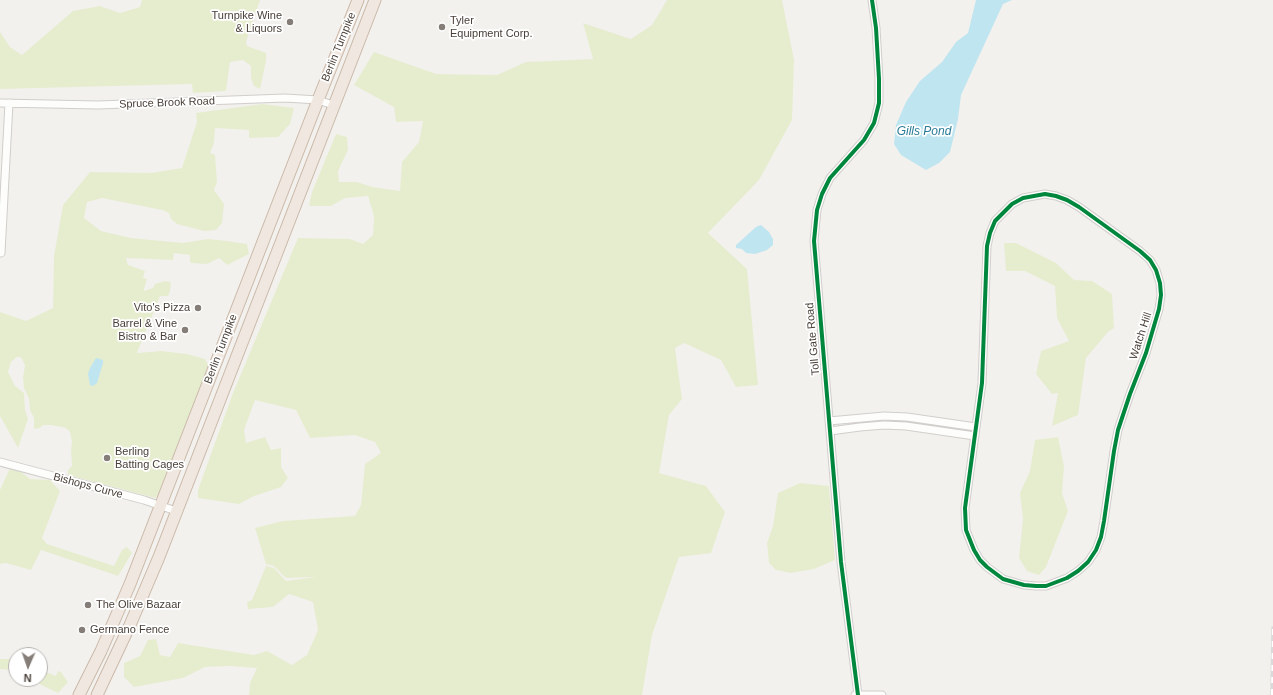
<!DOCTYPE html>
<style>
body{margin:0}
#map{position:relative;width:1273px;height:695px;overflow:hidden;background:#f3f1ee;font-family:Helvetica,sans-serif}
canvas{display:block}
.north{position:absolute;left:8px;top:647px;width:40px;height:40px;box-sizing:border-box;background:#fff;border:1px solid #b7b3b0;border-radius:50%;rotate:182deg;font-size:11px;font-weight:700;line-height:16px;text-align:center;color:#4a4039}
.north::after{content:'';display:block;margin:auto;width:14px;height:18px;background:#857e78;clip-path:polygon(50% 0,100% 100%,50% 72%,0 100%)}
</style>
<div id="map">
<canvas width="1273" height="695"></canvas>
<div class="north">N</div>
</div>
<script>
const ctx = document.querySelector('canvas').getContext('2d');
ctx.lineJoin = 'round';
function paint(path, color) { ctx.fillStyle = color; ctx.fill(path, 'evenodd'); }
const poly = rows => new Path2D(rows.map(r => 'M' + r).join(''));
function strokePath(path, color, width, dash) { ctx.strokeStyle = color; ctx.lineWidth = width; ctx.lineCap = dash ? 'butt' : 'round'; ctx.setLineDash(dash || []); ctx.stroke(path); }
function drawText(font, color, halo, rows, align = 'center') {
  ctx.font = font + ' Helvetica,sans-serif'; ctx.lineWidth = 3.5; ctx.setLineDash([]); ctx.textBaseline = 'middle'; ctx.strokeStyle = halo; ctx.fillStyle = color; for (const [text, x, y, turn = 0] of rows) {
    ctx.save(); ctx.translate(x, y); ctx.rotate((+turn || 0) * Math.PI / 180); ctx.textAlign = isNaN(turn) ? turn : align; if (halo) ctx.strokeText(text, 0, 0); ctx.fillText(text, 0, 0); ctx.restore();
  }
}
paint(poly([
 [142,0,260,0,246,42,247,46,266,53,266,61,260,89,254,86,251,78,251,66,243,60,230,62,226,91,193,93,192,84,0,89,0,32,10,47,22,55,73,11,100,6,120,13,140,7],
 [667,0,782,0,794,60,792,120,759,180,708,233,747,269,758,385,736,387,721,360,684,343,675,348,682,399,669,415,659,473,706,486,725,512,711,553,679,557,652,635,642,695,249,695,250,683,257,668,230,666,205,667,183,678,134,687,124,677,124,663,140,656,148,640,156,639,160,655,170,657,178,643,254,655,267,651,292,665,307,655,318,630,313,602,289,594,273,607,248,609,247,602,252,600,266,566,274,568,286,581,316,577,286,578,274,566,266,564,255,528,283,521,355,516,361,505,365,464,381,453,375,442,355,435,310,438,296,410,255,400,244,430,246,443,265,437,271,450,281,448,281,467,288,478,281,487,254,496,239,504,198,498,198,490,233,393,298,238,350,239,363,244,373,235,374,216,368,196,345,198,331,206,309,206,312,192,336,134,347,137,348,150,338,171,339,182,357,182,372,187,400,191,402,162,419,142,423,121,396,122,394,107,354,85,374,52,436,74,497,75,526,62,593,59,583,23,631,39,652,25],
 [262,104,294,108,290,124,278,137,249,138,249,130,215,128,214,143,210,153,215,155,217,182,214,190,224,204,222,223,216,230,204,231,177,224,171,219,169,213,162,210,102,198,87,202,84,218,101,231,131,238,183,243,208,239,227,241,247,244,249,254,227,265,219,258,207,264,191,263,190,261,190,255,174,253,173,260,126,258,128,265,145,271,143,278,147,279,144,289,144,291,153,288,155,284,165,281,171,282,170,291,168,296,160,296,137,353,161,351,187,354,205,359,209,367,158,495,155,498,68,475,68,470,72,466,71,451,72,442,70,432,66,428,51,425,43,425,40,428,34,429,34,418,30,410,29,399,24,388,23,378,25,365,21,357,17,357,11,362,8,372,15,386,24,393,25,410,28,419,18,448,0,416,0,312,26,321,53,308,54,256,63,205,90,172,151,173,182,168,197,122,196,113],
 [1004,243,1016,243,1056,263,1074,280,1092,281,1112,294,1114,328,1108,332,1086,358,1078,415,1052,426,1058,393,1052,394,1036,374,1041,351,1069,341,1057,318,1055,286,1025,271,1006,271],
 [1058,437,1064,466,1062,493,1068,511,1046,567,1039,575,1027,571,1019,558,1023,519,1020,493,1030,471,1035,440],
 [10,468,21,472,30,479,50,480,60,491,42,538,47,544,114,566,122,550,127,547,132,553,118,576,41,550,31,570,6,563,0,564,0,490],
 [800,483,829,486,835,560,814,569,791,573,776,570,769,563,767,543,773,526,778,493],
 [0,659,9,659,16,661,16,672,11,670,0,669],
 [40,670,56,676,58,671,61,672,68,682,58,693,29,679,40,679]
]), '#e6edcf');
paint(poly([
 [976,0,1012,0,1003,4,961,95,958,119,950,152,939,163,926,170,901,155,894,144,896,125,906,102,920,81,942,62,956,42,968,33],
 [761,225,769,232,773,239,773,245,767,250,755,254,746,253,742,249,736,248,736,245,756,227],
 [96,358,103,360,103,363,97,383,93,386,90,385,88,374,90,368]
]), '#bfe5f0');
const minor = poly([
 [0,103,98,105,285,98,318,100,333,105],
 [1045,194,1056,196,1067,200,1079,207,1140,251,1150,260,1156,270,1160,283,1161,295,1159,309,1146,353,1130,394,1118,430,1114,451,1104,521,1101,537,1096,550,1088,562,1078,571,1067,578,1046,586,1036,586,1024,585,1003,579,987,567,980,560,974,550,966,530,965,508,982,383,987,246,990,233,995,221,1012,204,1023,198,1045,194],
 [1,253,9,103],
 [829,421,884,416,907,417,976,427],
 [830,431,860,427,884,425,906,426,975,436],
 [0,462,144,500,176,511],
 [855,695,882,695],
 [858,695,841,562,814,241,817,210,822,194,830,178,864,140,874,123,879,103,879,79,876,28,872,0]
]);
const trunk = poly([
 [79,695,101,651,130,584,318,100,358,0],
 [97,695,130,625,159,557,375,0]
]);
strokePath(minor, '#d1cecb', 9);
strokePath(trunk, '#cbb9a9', 13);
strokePath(minor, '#fdfdfc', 7);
strokePath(trunk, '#f0e8e0', 11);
const rail = poly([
 [1272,695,1273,628]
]);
strokePath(rail, '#dadada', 3.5);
strokePath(rail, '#fff', 2, [6]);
strokePath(poly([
 [1045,194,1056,196,1067,200,1079,207,1140,251,1150,260,1156,270,1160,283,1161,295,1159,309,1146,353,1130,394,1118,430,1114,451,1104,521,1101,537,1096,550,1088,562,1078,571,1067,578,1046,586,1036,586,1024,585,1003,579,987,567,980,560,974,550,966,530,965,508,982,383,987,246,990,233,995,221,1012,204,1023,198,1045,194],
 [858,695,841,562,814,241,817,210,822,194,830,178,864,140,874,123,879,103,879,79,876,28,872,0]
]), '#00873e', 4);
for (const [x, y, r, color] of [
 [290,22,4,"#857e78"],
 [442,27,4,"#857e78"],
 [198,308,4,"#857e78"],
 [185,330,4,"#857e78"],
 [107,458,4,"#857e78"],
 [88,605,4,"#857e78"],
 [82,630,4,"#857e78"]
]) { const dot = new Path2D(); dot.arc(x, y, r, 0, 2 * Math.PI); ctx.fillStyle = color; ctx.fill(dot); strokePath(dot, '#fff', 1.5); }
drawText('11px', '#4a4039', '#fff', [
 ["Turnpike Wine",282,16,"right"],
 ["& Liquors",282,29,"right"],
 ["Tyler",450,21],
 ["Equipment Corp.",450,34],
 ["Vito's Pizza",190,308,"right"],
 ["Barrel & Vine",177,324,"right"],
 ["Bistro & Bar",177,337,"right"],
 ["Berling",115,452],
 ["Batting Cages",115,465],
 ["The Olive Bazaar",96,605],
 ["Germano Fence",90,630]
], 'left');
drawText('11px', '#4a4039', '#fff', [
 ["Berlin Turnpike",339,47,-68],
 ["Spruce Brook Road",167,103,-2],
 ["Watch Hill",1141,336,-72],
 ["Toll Gate Road",813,339,-95],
 ["Berlin Turnpike",221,349,-69],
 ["Bishops Curve",88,486,15]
]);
drawText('italic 12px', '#2a7b97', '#fff', [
 ["Gills Pond",924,132]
]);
</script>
